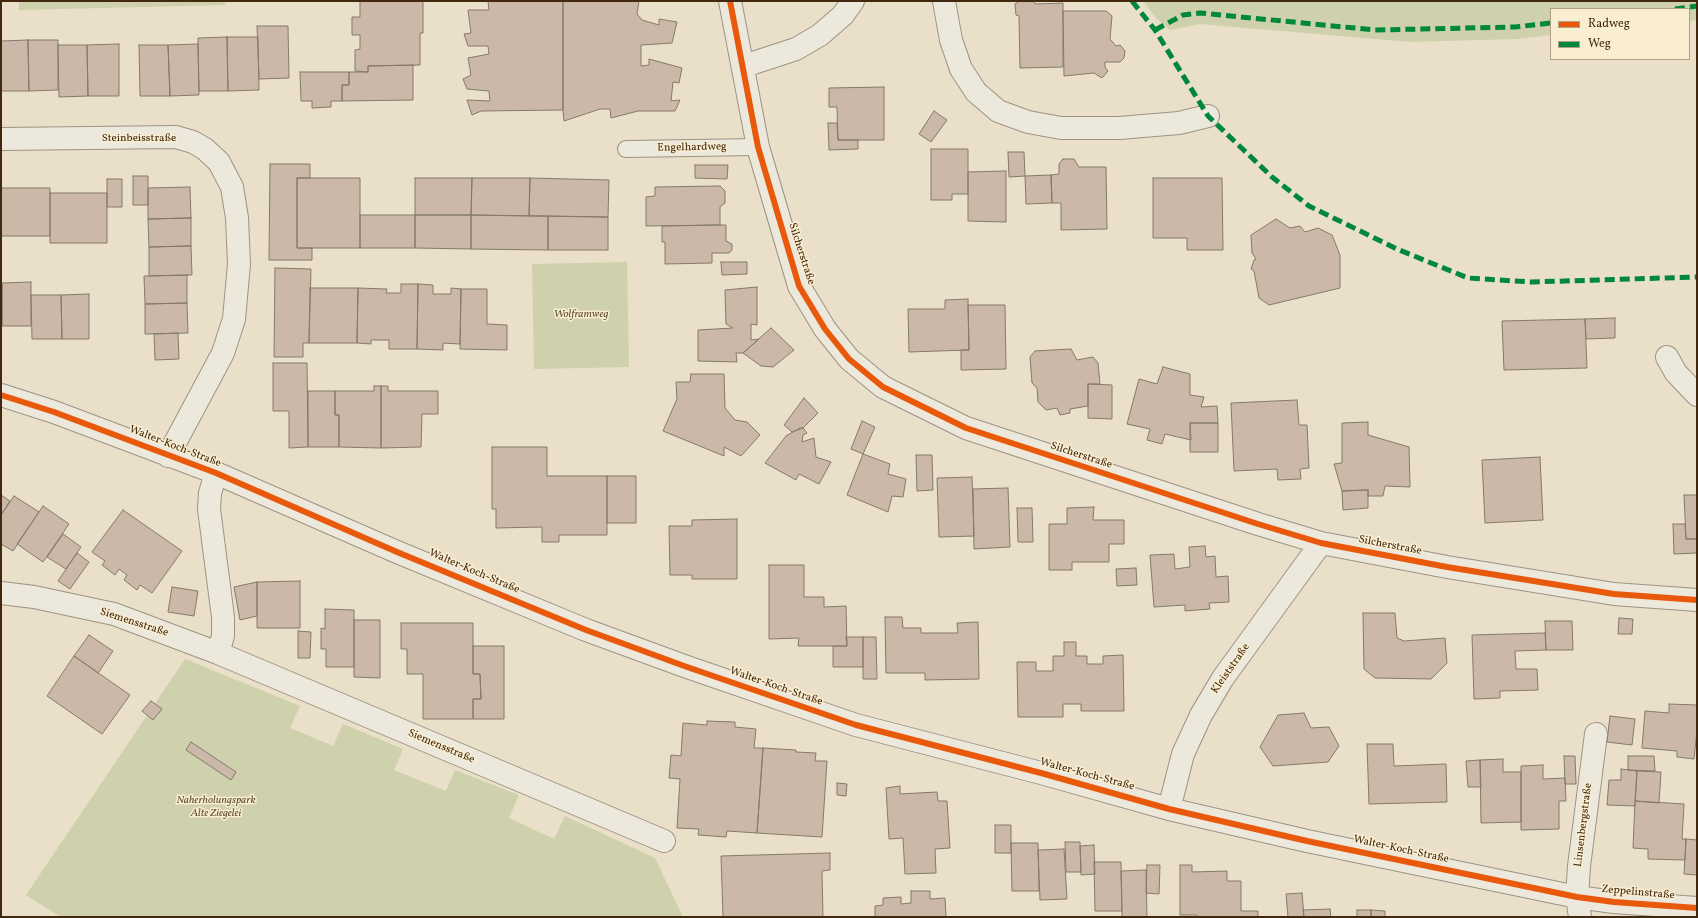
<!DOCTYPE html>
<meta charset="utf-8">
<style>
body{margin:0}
#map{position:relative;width:1698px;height:918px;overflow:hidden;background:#eadfc8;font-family:Vollkorn,serif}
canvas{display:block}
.frame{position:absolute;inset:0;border:2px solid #41280e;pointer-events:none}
.legend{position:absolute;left:1550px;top:8px;width:140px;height:52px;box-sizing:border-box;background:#faeed2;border:1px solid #b09f84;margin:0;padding:5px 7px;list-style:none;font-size:12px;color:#41280e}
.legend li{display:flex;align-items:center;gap:8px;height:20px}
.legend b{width:20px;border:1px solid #b09f84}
</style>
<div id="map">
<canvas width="1698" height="918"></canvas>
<div class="frame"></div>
<ul class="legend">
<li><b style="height:5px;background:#e8590c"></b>Radweg</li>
<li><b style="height:5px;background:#00873e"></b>Weg</li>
</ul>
</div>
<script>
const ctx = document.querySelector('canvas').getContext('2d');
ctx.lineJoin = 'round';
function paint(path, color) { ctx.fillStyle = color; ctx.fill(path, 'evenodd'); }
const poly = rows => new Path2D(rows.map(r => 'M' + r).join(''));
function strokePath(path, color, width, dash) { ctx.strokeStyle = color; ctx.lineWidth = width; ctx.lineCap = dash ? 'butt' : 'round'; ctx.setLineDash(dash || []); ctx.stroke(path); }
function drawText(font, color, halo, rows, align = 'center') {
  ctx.font = font + ' Vollkorn,serif'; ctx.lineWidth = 3; ctx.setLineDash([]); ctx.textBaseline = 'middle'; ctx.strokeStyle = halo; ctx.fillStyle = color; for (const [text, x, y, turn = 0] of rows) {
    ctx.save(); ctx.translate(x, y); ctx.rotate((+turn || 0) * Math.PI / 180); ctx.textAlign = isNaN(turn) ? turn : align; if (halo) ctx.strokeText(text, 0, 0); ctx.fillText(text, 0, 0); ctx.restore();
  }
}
paint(poly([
 [19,1,225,1,226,5,19,10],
 [1143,1,1697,1,1697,20,1689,21,1689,9,1551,9,1551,35,1516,39,1411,42,1200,24,1170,30,1157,19],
 [627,262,629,367,534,369,532,264],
 [185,659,300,706,290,728,333,746,343,724,403,749,394,770,446,791,455,770,519,795,509,818,554,839,565,816,655,858,683,917,61,917,26,895]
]), '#ced1ab');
const building = poly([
 [360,1,423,1,423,33,420,33,420,65,368,66,368,72,355,71,355,50,360,49,360,35,352,35,352,17,360,17,360,1],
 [488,1,563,1,563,110,481,111,472,115,467,100,490,101,489,91,467,89,463,79,471,75,468,58,489,54,488,46,468,46,464,34,471,33,468,10,489,10,488,1],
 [563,1,639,1,637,14,642,20,659,25,659,19,677,22,672,43,641,45,641,66,649,65,649,59,682,68,679,83,673,82,671,101,680,100,675,111,638,111,611,118,610,109,600,109,564,121,563,110,563,1],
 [1019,1,1033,1,1035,4,1063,3,1063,67,1020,68,1019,16,1016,15,1015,4,1019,1],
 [1063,11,1106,11,1112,16,1110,39,1116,46,1120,45,1125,51,1124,58,1120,62,1105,62,1105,67,1108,71,1102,78,1094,73,1064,76,1063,11],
 [257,26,288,26,289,78,259,79,257,26],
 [227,37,258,37,259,90,228,91,227,37],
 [227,37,228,91,199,91,198,38,227,37],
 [28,40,29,91,1,91,1,41,28,40],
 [28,40,58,40,58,90,29,91,28,40],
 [119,44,119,96,88,96,87,45,119,44],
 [198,44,199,95,170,96,168,45,198,44],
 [58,45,87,45,88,96,59,97,58,45],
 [139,45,168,45,170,96,140,96,139,45],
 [413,65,413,100,342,101,342,85,349,85,349,72,368,72,368,66,413,65],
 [300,72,349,72,349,85,342,85,342,101,331,101,331,107,312,108,312,101,301,101,300,72],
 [884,87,884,140,838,140,837,107,829,107,829,88,884,87],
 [934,111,947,120,931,142,919,134,934,111],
 [828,123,837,123,838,140,858,140,858,149,829,150,828,123],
 [931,149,968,149,968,194,952,194,952,200,931,200,931,149],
 [1008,152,1024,152,1025,176,1009,177,1008,152],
 [1063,159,1074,159,1079,167,1106,167,1107,229,1061,230,1061,203,1052,203,1051,175,1059,174,1059,164,1063,159],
 [270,164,310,164,310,178,297,178,297,248,312,248,312,260,269,260,270,164],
 [695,165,728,165,727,179,695,178,695,165],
 [1006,171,1006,222,968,221,968,172,1006,171],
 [1051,175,1052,203,1026,204,1025,176,1051,175],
 [133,176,148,176,148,205,133,205,133,176],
 [297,178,360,178,360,248,297,248,297,178],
 [415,178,472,178,471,215,415,215,415,178],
 [472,178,530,178,529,216,471,215,472,178],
 [530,178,609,180,608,217,529,216,530,178],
 [1153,178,1222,178,1223,250,1187,250,1187,238,1153,238,1153,178],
 [107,179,122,179,122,207,107,207,107,179],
 [720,186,725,191,725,203,720,207,720,225,646,226,646,197,655,196,655,187,720,186],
 [190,187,191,218,148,219,148,188,190,187],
 [1,188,50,188,50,236,1,236,1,188],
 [50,193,107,193,107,243,50,243,50,193],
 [360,215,415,215,415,248,360,248,360,215],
 [415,215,471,215,471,249,415,248,415,215],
 [471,215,548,216,548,250,471,249,471,215],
 [548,216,608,217,608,250,548,250,548,216],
 [191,218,191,246,149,247,148,219,191,218],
 [1276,219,1290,228,1300,226,1305,232,1318,228,1332,235,1340,255,1340,288,1269,305,1259,298,1254,271,1251,269,1254,260,1256,259,1252,253,1251,235,1276,219],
 [720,225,726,225,726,241,732,244,732,250,729,253,712,253,712,263,665,264,665,242,662,242,662,226,720,225],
 [191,246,192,275,149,276,149,247,191,246],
 [721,262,747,262,747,274,722,275,721,262],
 [275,268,311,269,309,343,303,343,303,357,274,357,275,268],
 [187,275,187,303,145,304,144,276,187,275],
 [31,282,31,326,2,326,2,283,31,282],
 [1,283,2,283,2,326,1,326,1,283],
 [401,284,418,284,417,349,389,349,389,340,371,340,371,344,357,343,358,288,387,289,386,293,401,293,401,284],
 [418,284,433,285,433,294,451,294,451,288,461,289,460,344,443,343,443,350,417,349,418,284],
 [757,287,757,325,751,324,751,340,759,339,743,353,736,353,737,362,698,361,698,330,733,328,726,324,725,290,757,287],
 [310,288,358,288,357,343,309,343,310,288],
 [461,289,487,289,487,324,507,325,507,350,460,349,461,289],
 [89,294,89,339,62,339,61,295,89,294],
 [31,295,61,295,62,339,32,339,31,295],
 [968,299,969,350,909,352,908,309,945,309,945,300,968,299],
 [187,303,188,333,145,334,145,304,187,303],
 [968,305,1005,305,1006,369,961,370,961,350,969,350,968,305],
 [1615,318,1615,338,1586,339,1585,319,1615,318],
 [1585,319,1587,368,1504,370,1502,321,1585,319],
 [771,328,794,350,773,367,761,366,743,353,771,328],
 [178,333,179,359,155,360,154,334,178,333],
 [1071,349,1077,360,1093,357,1098,363,1100,384,1088,384,1088,406,1070,409,1070,413,1060,415,1057,408,1046,410,1038,402,1037,388,1032,383,1030,357,1035,351,1071,349],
 [273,363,307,363,308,447,289,448,289,411,273,411,273,363],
 [1163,367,1190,374,1190,395,1204,397,1201,407,1217,406,1218,423,1190,423,1191,440,1165,434,1162,444,1147,440,1150,429,1127,424,1139,379,1157,384,1163,367],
 [691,374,724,374,725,408,735,420,747,422,760,435,741,456,724,447,724,456,663,431,677,399,676,382,690,382,691,374],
 [1088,384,1112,385,1112,419,1088,418,1088,384],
 [374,386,381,386,381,448,339,447,339,415,335,415,335,391,374,391,374,386],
 [381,386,388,386,388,391,438,391,438,414,422,414,421,447,381,448,381,386],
 [308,391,335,391,335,415,339,415,339,447,308,447,308,391],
 [804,398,818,413,803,428,792,432,784,425,804,398],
 [1297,400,1299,425,1307,425,1309,468,1300,469,1301,479,1278,480,1277,469,1234,471,1231,403,1297,400],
 [862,421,875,427,863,454,851,449,862,421],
 [1368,422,1368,435,1409,447,1410,487,1385,486,1383,496,1368,496,1368,490,1342,491,1334,464,1342,463,1342,423,1368,422],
 [1190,423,1218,423,1218,452,1190,452,1190,423],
 [800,428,803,428,807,433,803,435,802,442,814,438,816,457,831,462,819,484,799,474,796,480,765,463,786,436,800,428],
 [492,447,547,447,547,476,607,476,607,535,559,535,559,542,542,542,542,527,496,528,496,509,492,509,492,447],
 [863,454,890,464,888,474,906,479,903,497,892,496,888,512,847,495,863,454],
 [916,455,932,455,933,490,917,491,916,455],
 [1540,457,1543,520,1485,523,1482,460,1540,457],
 [607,476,636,476,636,523,607,523,607,476],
 [972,477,974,536,939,537,937,478,972,477],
 [1008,488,1010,547,974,549,973,489,1008,488],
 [1368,490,1368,508,1343,510,1342,491,1368,490],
 [1,495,10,501,1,515,1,495],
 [1684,495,1697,495,1697,539,1686,539,1684,495],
 [14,496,39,512,13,551,1,544,1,515,14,496],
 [43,506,69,524,43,562,17,544,43,506],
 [1094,507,1093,520,1124,520,1124,544,1109,544,1109,562,1072,562,1072,570,1049,570,1049,524,1067,524,1067,508,1094,507],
 [1017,508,1032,508,1033,542,1018,542,1017,508],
 [123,510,182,551,152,593,140,585,137,590,124,580,127,575,119,569,115,575,102,565,105,561,92,552,123,510],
 [737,519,737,579,692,579,692,575,670,575,669,526,692,526,692,520,737,519],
 [1673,524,1685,524,1686,539,1697,539,1697,553,1674,554,1673,524],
 [63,534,81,547,66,569,47,557,63,534],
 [1205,546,1206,557,1215,556,1216,577,1228,576,1229,602,1209,603,1210,609,1185,611,1185,605,1154,607,1150,555,1174,554,1175,569,1190,567,1189,547,1205,546],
 [77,553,89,562,70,589,58,581,77,553],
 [769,565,804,565,804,597,824,597,824,607,846,606,847,646,798,646,799,638,769,639,769,565],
 [1136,568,1137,585,1117,586,1116,569,1136,568],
 [300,581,300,628,257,628,257,582,300,581],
 [257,582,257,616,240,620,234,587,257,582],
 [172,587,198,591,194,616,168,612,172,587],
 [325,609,354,610,354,667,326,667,326,649,321,649,321,628,325,629,325,609],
 [1363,613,1395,613,1397,638,1404,641,1445,638,1447,663,1431,679,1375,678,1364,669,1363,613],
 [885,617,902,617,903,628,921,628,921,633,958,633,957,623,978,622,979,679,925,680,925,673,886,673,885,617],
 [1619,618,1633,619,1632,634,1618,634,1619,618],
 [354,620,380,620,380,678,354,677,354,620],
 [1545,621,1572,621,1573,650,1546,650,1545,621],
 [401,623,473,623,473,674,480,674,481,699,473,699,473,719,423,719,423,674,407,674,407,649,401,649,401,623],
 [298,631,311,632,310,658,298,658,298,631],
 [1545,633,1546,650,1515,651,1516,669,1537,669,1538,690,1500,691,1500,698,1474,699,1472,635,1545,633],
 [89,635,113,651,98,673,74,656,89,635],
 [846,637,863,637,863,667,833,667,833,646,847,646,846,637],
 [863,637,876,637,877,679,863,679,863,637],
 [1064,642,1076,642,1076,656,1087,656,1087,664,1103,664,1103,656,1123,655,1124,711,1081,711,1081,704,1063,704,1063,717,1018,717,1017,662,1036,662,1036,671,1053,671,1053,656,1064,656,1064,642],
 [473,646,504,646,504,719,473,719,473,699,481,699,480,674,473,674,473,646],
 [74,656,130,695,102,734,47,696,74,656],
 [151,701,162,709,153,720,142,711,151,701],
 [1669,704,1697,705,1697,731,1694,759,1677,757,1677,751,1642,748,1645,711,1669,713,1669,704],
 [1304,713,1311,728,1329,727,1339,746,1328,762,1273,766,1260,747,1278,715,1304,713],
 [1610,716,1635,719,1632,745,1607,742,1610,716],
 [707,721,735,722,735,727,756,729,754,748,763,748,757,833,727,831,726,837,698,835,699,829,677,828,680,779,669,778,671,755,681,756,683,723,707,725,707,721],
 [191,742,236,772,231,780,186,750,191,742],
 [1367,744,1393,744,1394,766,1446,764,1447,802,1369,804,1367,744],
 [763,748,796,750,796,752,816,753,815,761,827,761,822,837,757,833,763,748],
 [1564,756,1575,756,1576,784,1565,784,1564,756],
 [1628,756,1654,756,1655,771,1628,770,1628,756],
 [1503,759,1503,772,1521,772,1521,822,1481,823,1480,760,1503,759],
 [1480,760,1481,787,1468,787,1466,761,1480,760],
 [1543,765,1543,779,1565,778,1566,801,1559,801,1559,829,1521,830,1521,766,1543,765],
 [1621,769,1637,771,1635,806,1607,805,1609,780,1621,780,1621,769],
 [1637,771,1661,772,1659,803,1635,801,1637,771],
 [837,783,847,784,846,796,837,795,837,783],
 [900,786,900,794,937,792,938,801,947,801,950,848,935,849,936,873,905,874,903,838,889,839,886,788,900,786],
 [1635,801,1684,804,1682,839,1686,839,1685,860,1648,859,1648,849,1633,848,1635,801],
 [995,825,1011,825,1011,853,995,853,995,825],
 [1686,839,1697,840,1697,875,1684,874,1686,839],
 [1065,842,1080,842,1081,872,1066,872,1065,842],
 [1011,843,1038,843,1039,891,1012,891,1011,843],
 [1094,845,1095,874,1081,875,1080,846,1094,845],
 [1064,849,1067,899,1040,900,1038,850,1064,849],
 [830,853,830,870,822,871,823,917,723,917,721,856,830,853],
 [1094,862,1121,862,1122,911,1095,911,1094,862],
 [1147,865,1160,865,1159,894,1146,893,1147,865],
 [1180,865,1192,865,1192,872,1227,871,1227,881,1241,881,1241,911,1258,911,1258,917,1197,917,1197,915,1180,915,1180,865],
 [1146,870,1147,917,1122,917,1121,871,1146,870],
 [911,891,930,891,930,899,945,898,946,917,875,917,875,906,883,905,883,898,901,897,901,904,911,903,911,891],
 [1302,893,1304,917,1288,917,1286,894,1302,893],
 [1330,909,1331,917,1304,917,1303,910,1330,909],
 [1357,910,1371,910,1371,917,1357,917,1357,910],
 [1371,910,1385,911,1385,917,1371,917,1371,910]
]);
paint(building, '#cbb8a9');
strokePath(building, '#847a6b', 1);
const service = poly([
 [626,149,758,147]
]);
const minor = poly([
 [730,1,758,147,799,286,825,329,849,359,883,387,966,428,1258,524,1321,543,1447,567,1614,594,1697,600],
 [944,1,951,40,961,69,976,92,998,111,1028,122,1061,128,1119,128,1179,123,1208,116],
 [744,66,796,49,820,35,843,15,853,1],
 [1,139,176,137,193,142,205,149,219,162,232,187,237,218,239,264,234,319,223,353,168,456],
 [1667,357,1676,373,1697,395],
 [1,395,54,412,216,473,397,552,586,630,687,667,856,725,1041,773,1169,809,1307,841,1577,897,1614,902,1697,908],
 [216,473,210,493,209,509,223,617,223,636,218,653],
 [1,593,34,597,114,614,218,653,664,841],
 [1169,809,1183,754,1201,715,1223,678,1321,543],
 [1580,917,1577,897,1579,866,1596,734]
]);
strokePath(service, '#9c9383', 18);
strokePath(minor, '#9c9383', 24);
strokePath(service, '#ede8dc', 16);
strokePath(minor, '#ede8dc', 22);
strokePath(poly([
 [1132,1,1155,30,1208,116,1272,177,1309,206,1397,249,1468,278,1531,282,1697,277],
 [1675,9,1697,6],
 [1155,30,1183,15,1200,13,1375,30,1515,27,1551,23]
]), '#00873e', 5, [10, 5]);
strokePath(poly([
 [730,1,758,147,799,286,825,329,849,359,883,387,966,428,1258,524,1321,543,1447,567,1614,594,1697,600],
 [1,395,54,412,216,473,397,552,586,630,687,667,856,725,1041,773,1169,809,1307,841,1577,897,1614,902,1697,908]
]), '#e8590c', 6);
drawText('11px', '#41280e', '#faeed2', [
 ["Steinbeisstraße",139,139],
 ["Engelhardweg",692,148,-1],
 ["Silcherstraße",801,254,72],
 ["Walter-Koch-Straße",175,447,21],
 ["Silcherstraße",1081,456,18],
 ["Silcherstraße",1390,546,11],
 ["Walter-Koch-Straße",474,572,23],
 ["Siemensstraße",134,623,18],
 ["Kleiststraße",1231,669,-55],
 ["Walter-Koch-Straße",776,687,19],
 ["Siemensstraße",441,747,23],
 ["Walter-Koch-Straße",1087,775,15],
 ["Linsenbergstraße",1584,825,-83],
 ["Walter-Koch-Straße",1401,850,12],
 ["Zeppelinstraße",1638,893,5]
]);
drawText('italic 11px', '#5f5030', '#faeed2', [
 ["Wolframweg",581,315],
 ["Naherholungspark",216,801],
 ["Alte Ziegelei",216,814]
]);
</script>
